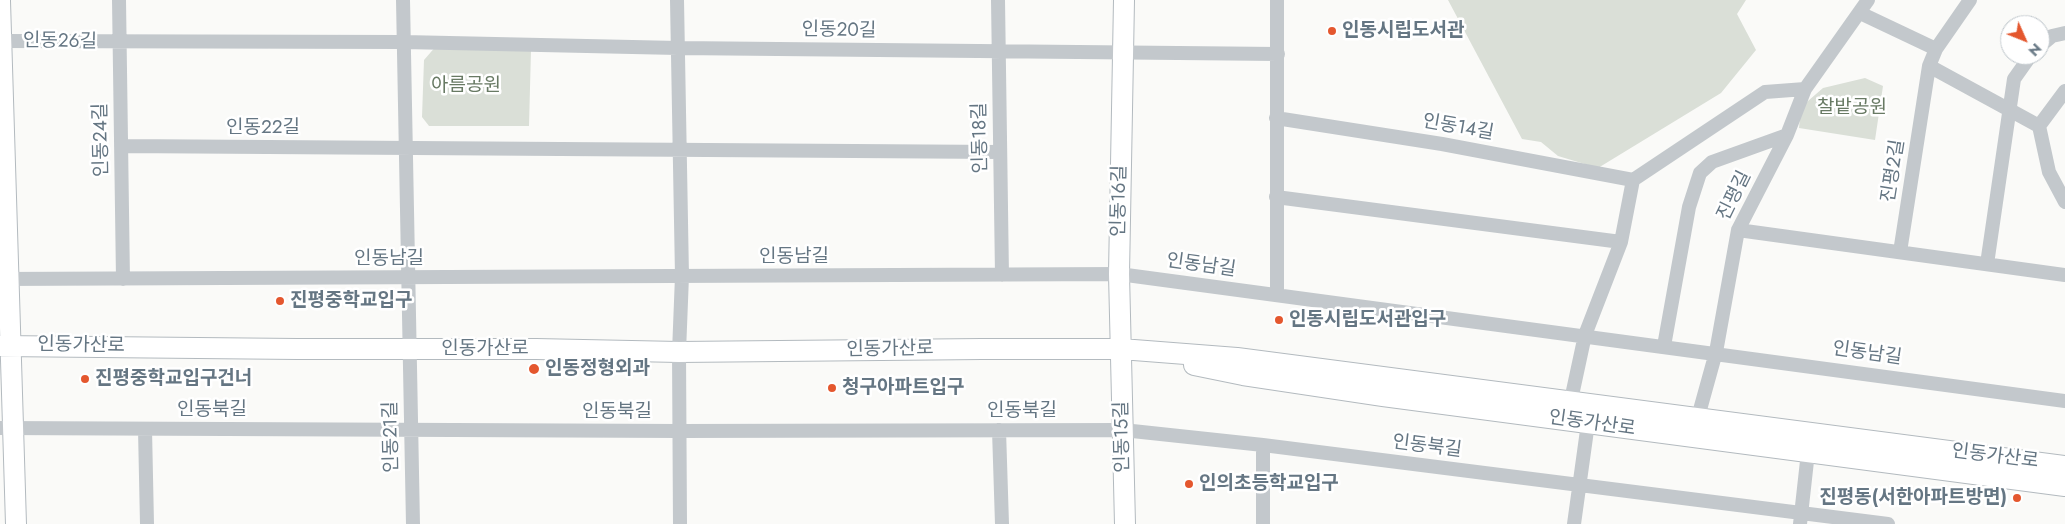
<!DOCTYPE html>
<meta charset="utf-8">
<style>
body{margin:0}
#map{position:relative;width:2065px;height:524px;overflow:hidden;background:#fafaf8;font-family:Jost,sans-serif}
canvas{display:block}
.north{position:absolute;left:2000px;top:15px;width:50px;height:50px;box-sizing:border-box;background:#fff;border:1px solid #c1c8cd;border-radius:50%;rotate:134deg;font-size:14px;font-weight:700;line-height:20px;text-align:center;color:#657683}
.north::after{content:'';display:block;margin:auto;width:18px;height:22px;background:#e4572e;clip-path:polygon(50% 0,100% 100%,50% 72%,0 100%)}
</style>
<div id="map">
<canvas width="2065" height="524"></canvas>
<div class="north">N</div>
</div>
<script>
const ctx = document.querySelector('canvas').getContext('2d');
ctx.lineJoin = 'round';
function paint(path, color) { ctx.fillStyle = color; ctx.fill(path, 'evenodd'); }
const poly = rows => new Path2D(rows.map(r => 'M' + r).join(''));
function strokePath(path, color, width, dash) { ctx.strokeStyle = color; ctx.lineWidth = width; ctx.lineCap = dash ? 'butt' : 'round'; ctx.setLineDash(dash || []); ctx.stroke(path); }
function drawText(font, color, halo, rows, align = 'center') {
  ctx.font = font + ' Jost,"Noto Sans KR",sans-serif'; ctx.lineWidth = 5; ctx.setLineDash([]); ctx.textBaseline = 'middle'; ctx.strokeStyle = halo; ctx.fillStyle = color; for (const [text, x, y, turn = 0] of rows) {
    ctx.save(); ctx.translate(x, y); ctx.rotate((+turn || 0) * Math.PI / 180); ctx.textAlign = isNaN(turn) ? turn : align; if (halo) ctx.strokeText(text, 0, 0); ctx.fillText(text, 0, 0); ctx.restore();
  }
}
paint(poly([
 [1448,0,1746,0,1737,14,1756,50,1721,93,1598,168,1558,156,1541,142,1522,139],
 [437,45,531,50,529,126,429,126,422,117,424,60],
 [1865,78,1883,86,1875,140,1799,128,1801,107,1823,88]
]), '#dadfd7');
const secondary = poly([
 [1124,0,1119,274,1125,524],
 [0,1,16,524],
 [0,346,297,349,536,349,679,352,982,349,1121,349,1237,358,2065,466],
 [1194,365,1243,375,1383,396,2065,486]
]);
strokePath(secondary, '#b3babf', 22);
strokePath(poly([
 [119,0,123,279],
 [403,0,413,524],
 [677,0,682,276,679,352,680,524],
 [998,0,1002,275],
 [1860,13,1936,49],
 [0,41,404,42,678,48,1278,54],
 [2040,46,2052,36,2065,33],
 [1929,66,2039,126],
 [2065,91,2039,126,2049,172,2065,202],
 [1276,118,1442,144,1633,180],
 [121,146,1000,152],
 [1276,197,1621,242],
 [1738,230,2065,275],
 [1900,252,1929,66,1936,49,1970,0],
 [1987,264,2014,79,2031,55],
 [1,279,1119,274,2065,401],
 [1277,295,1277,0],
 [1664,346,1689,207,1700,173,1712,162,1787,135],
 [1571,400,1585,335,1621,242,1633,180,1765,92,1805,89],
 [1698,417,1716,352,1738,230,1787,135,1805,89,1868,0],
 [0,428,679,431,1123,430,1263,445,1888,524],
 [145,429,147,524],
 [999,430,1002,524],
 [1263,445,1263,524],
 [1574,524,1588,423],
 [1800,524,1808,452]
]), '#c3c8cc', 14);
strokePath(secondary, '#fff', 20);
for (const [x, y, r, color] of [
 [1332,31,5,"#e4572e"],
 [280,301,5,"#e4572e"],
 [1279,320,5,"#e4572e"],
 [534,369,6,"#e4572e"],
 [85,379,5,"#e4572e"],
 [832,388,5,"#e4572e"],
 [1189,484,5,"#e4572e"],
 [2017,498,5,"#e4572e"]
]) { const dot = new Path2D(); dot.arc(x, y, r, 0, 2 * Math.PI); ctx.fillStyle = color; ctx.fill(dot); strokePath(dot, '#fff', 2); }
drawText('19px', '#657683', '#fff', [
 ["인동20길",839,31,1],
 ["인동26길",60,42,1],
 ["인동22길",263,128],
 ["인동14길",1458,128,10],
 ["인동18길",981,138,-91],
 ["인동24길",102,140,-91],
 ["진평2길",1894,171,-81],
 ["진평길",1735,196,-64],
 ["인동16길",1120,201,-89],
 ["인동남길",794,257],
 ["인동남길",389,259],
 ["인동남길",1201,266,8],
 ["인동가산로",81,346,1],
 ["인동가산로",485,349],
 ["인동가산로",890,350,-1],
 ["인동남길",1867,354,8],
 ["인동북길",212,410],
 ["인동북길",1022,411],
 ["인동북길",617,412],
 ["인동가산로",1592,424,8],
 ["인동21길",392,437,-91],
 ["인동15길",1123,437,-91],
 ["인동북길",1427,447,7],
 ["인동가산로",1995,457,7]
]);
drawText('bold 19px', '#657683', '#fff', [
 ["인동시립도서관",1342,31],
 ["진평중학교입구",290,301],
 ["인동시립도서관입구",1289,320],
 ["인동정형외과",545,369],
 ["진평중학교입구건너",95,379],
 ["청구아파트입구",842,388],
 ["인의초등학교입구",1199,484],
 ["진평동(서한아파트방면)",2007,498,"right"]
], 'left');
drawText('19px', '#687a64', '#fff', [
 ["아름공원",466,86],
 ["찰밭공원",1852,108]
]);
</script>
